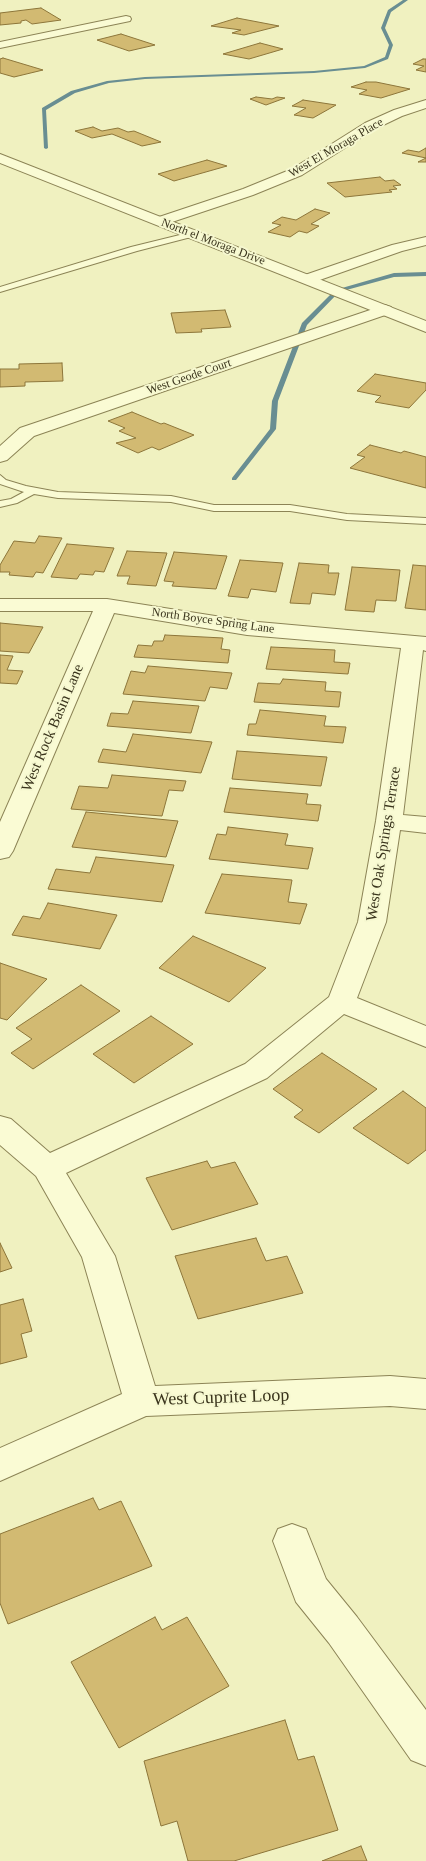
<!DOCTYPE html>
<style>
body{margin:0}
canvas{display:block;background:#f0f1c0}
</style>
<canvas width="426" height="1861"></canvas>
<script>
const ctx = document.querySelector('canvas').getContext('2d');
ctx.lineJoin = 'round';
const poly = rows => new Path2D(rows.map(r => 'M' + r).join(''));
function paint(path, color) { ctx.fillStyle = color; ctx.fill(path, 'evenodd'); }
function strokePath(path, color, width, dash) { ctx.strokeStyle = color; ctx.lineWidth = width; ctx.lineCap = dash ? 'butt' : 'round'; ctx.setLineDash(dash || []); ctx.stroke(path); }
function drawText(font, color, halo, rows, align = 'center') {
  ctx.font = font + ' "Times New Roman",serif'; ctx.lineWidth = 4; ctx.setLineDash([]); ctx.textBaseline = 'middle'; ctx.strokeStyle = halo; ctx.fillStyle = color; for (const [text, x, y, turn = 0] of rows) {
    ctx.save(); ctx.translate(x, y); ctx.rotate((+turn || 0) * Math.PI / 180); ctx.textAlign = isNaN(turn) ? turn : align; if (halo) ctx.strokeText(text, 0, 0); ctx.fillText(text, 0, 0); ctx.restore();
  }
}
paint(poly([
 [403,0,408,0,391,12,385,28,393,45,388,59,365,68,314,73,145,79,109,83,75,93,46,110,48,148,46,149,44,148,42,108,71,91,107,81,145,77,314,71,364,66,385,57,389,45,381,28,388,10,403,0],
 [426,272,426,276,394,277,339,292,307,325,278,401,276,429,236,480,232,480,232,478,270,429,272,401,302,323,335,290,394,273,426,272]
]), '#698e92');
const building = poly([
 [41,8,61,20,32,24,26,20,21,21,21,23,0,25,0,13,41,8],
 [237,18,279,26,244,35,232,33,241,30,211,26,237,18],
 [121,34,155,45,129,51,97,40,121,34],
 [260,43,283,49,249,59,223,54,260,43],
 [3,58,43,70,14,77,0,73,0,59,3,58],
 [423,59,426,59,426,72,416,70,424,66,413,64,423,59],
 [366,82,376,82,410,89,381,98,359,94,367,90,351,87,366,82],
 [256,97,272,99,277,97,285,98,266,105,250,99,256,97],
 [303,100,336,105,313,118,294,115,306,108,292,106,303,100],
 [93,127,102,131,118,128,128,132,134,131,161,142,142,146,112,134,92,138,75,131,93,127],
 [426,148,426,162,418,162,426,158,402,153,408,150,419,152,426,148],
 [207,160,227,166,174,181,158,174,207,160],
 [380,177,385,181,394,180,401,185,393,186,397,189,389,190,392,192,345,197,327,183,380,177],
 [315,209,330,213,311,224,319,226,307,233,299,231,290,237,268,232,281,225,272,223,282,217,296,220,315,209],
 [225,310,231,327,201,329,202,332,176,333,171,313,225,310],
 [62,363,63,381,25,382,25,386,0,387,0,369,19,369,19,364,62,363],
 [375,374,426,383,426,390,409,408,375,402,381,396,357,391,375,374],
 [132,412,161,424,164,423,194,435,159,450,152,447,138,453,116,443,136,438,119,431,125,428,108,421,132,412],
 [370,445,401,453,404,451,426,457,426,488,350,468,365,457,357,455,370,445],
 [39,536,62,538,43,573,36,572,33,577,9,575,10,572,0,572,0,565,14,541,35,543,39,536],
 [67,544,114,548,104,572,95,571,93,575,80,574,77,579,51,577,67,544],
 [127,551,167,553,156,586,127,584,130,576,117,576,127,551],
 [174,552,227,556,216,589,172,586,174,582,164,581,174,552],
 [240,560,283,563,276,592,251,589,248,598,228,596,240,560],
 [299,563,329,565,328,573,339,573,335,595,312,593,310,604,290,603,299,563],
 [413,565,426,566,426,610,405,608,413,565],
 [352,567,400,570,396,601,376,600,374,612,345,610,352,567],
 [0,623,43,627,29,653,0,651,0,623],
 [165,635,223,638,221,649,230,650,228,663,134,657,138,645,152,646,154,641,163,641,165,635],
 [271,647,335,650,334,662,350,663,348,674,266,669,271,647],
 [0,655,13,656,7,670,23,671,17,684,0,683,0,655],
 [148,666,232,673,227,689,210,687,205,701,123,694,131,671,145,673,148,666],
 [283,679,326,682,325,691,341,692,339,707,254,702,258,683,280,684,283,679],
 [133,701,199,706,191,733,107,726,111,713,128,714,133,701],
 [260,710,326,716,324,726,346,727,343,743,247,735,249,724,256,724,260,710],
 [133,734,212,742,201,773,98,762,103,749,126,752,133,734],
 [237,751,327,757,321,786,232,779,237,751],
 [112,775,186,781,183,791,169,790,162,816,71,809,79,786,108,788,112,775],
 [230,788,308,794,306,804,321,805,318,821,224,812,230,788],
 [86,812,178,821,166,857,72,847,86,812],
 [228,827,288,834,285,845,313,848,308,869,209,859,217,834,226,835,228,827],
 [96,857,174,865,162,902,48,889,56,869,90,873,96,857],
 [222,874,292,880,288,902,307,904,300,924,205,913,222,874],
 [48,903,117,915,100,949,12,935,23,916,40,919,48,903],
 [193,936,266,968,229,1002,159,968,193,936],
 [0,963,47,979,7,1020,0,1018,0,963],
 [81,985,120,1011,33,1069,11,1053,32,1039,16,1028,81,985],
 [151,1016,193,1044,134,1083,93,1054,151,1016],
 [322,1053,377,1089,319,1133,294,1117,303,1110,273,1089,322,1053],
 [403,1091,426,1108,426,1150,408,1164,353,1128,403,1091],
 [207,1161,211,1168,235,1162,258,1204,172,1230,146,1178,207,1161],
 [256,1238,266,1261,287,1256,303,1293,198,1319,175,1256,256,1238],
 [0,1243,12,1268,0,1272,0,1243],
 [23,1299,32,1331,21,1334,27,1357,0,1364,0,1305,23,1299],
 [93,1498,99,1510,121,1501,152,1566,8,1624,0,1603,0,1534,93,1498],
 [155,1617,162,1630,187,1617,229,1686,119,1748,71,1662,155,1617],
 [285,1720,298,1760,314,1756,338,1830,234,1861,188,1861,177,1821,161,1826,144,1761,285,1720],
 [361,1846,367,1861,322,1861,361,1846]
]);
paint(building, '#d2ba72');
strokePath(building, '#8d763a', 1);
const service = poly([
 [192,232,196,234,195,236,137,251,0,292,0,287,131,247,192,232],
 [0,475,6,480,26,486,58,492,171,496,214,505,290,505,347,514,426,518,426,524,347,520,290,511,214,511,171,502,58,498,34,494,17,503,0,507,0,501,11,499,24,492,0,484,0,475]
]);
const minor = poly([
 [126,16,130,17,131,19,130,21,0,48,0,42,126,16],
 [426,100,426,108,402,116,375,129,302,175,253,195,166,224,156,224,154,221,156,218,243,189,292,169,365,123,394,110,426,100],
 [426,237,426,245,402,251,314,282,302,282,300,279,302,276,392,245,426,237],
 [385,305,391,307,393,310,391,313,34,436,7,460,0,462,0,446,20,428,385,305],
 [0,599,107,599,247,621,426,637,426,651,423,650,403,815,426,817,426,833,400,830,386,922,357,998,426,1026,426,1047,344,1014,267,1078,66,1173,115,1256,155,1386,390,1376,426,1379,426,1409,390,1406,146,1416,0,1481,0,1448,122,1394,82,1257,36,1176,0,1145,0,1116,11,1119,50,1153,245,1064,329,997,358,922,376,821,401,648,247,635,114,613,13,851,9,857,0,859,0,822,93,611,0,611,0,599],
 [292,1524,306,1529,326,1579,357,1617,426,1710,426,1766,411,1760,329,1643,296,1602,273,1541,278,1529,292,1524]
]);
const tertiary = poly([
 [0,154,426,321,426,332,0,163,0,154]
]);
strokePath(service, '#8c8456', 2);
strokePath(minor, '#8c8456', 2);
strokePath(tertiary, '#8c8456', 2);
paint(service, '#fafbd4');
paint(minor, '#fafbd4');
paint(tertiary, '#fafbd4');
drawText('12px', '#3a341c', '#f6f8d0', [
 ["West El Moraga Place",336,148,-30],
 ["North el Moraga Drive",213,242,21],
 ["West Geode Court",189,377,-19],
 ["North Boyce Spring Lane",213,621,8]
]);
drawText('15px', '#3a341c', '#f6f8d0', [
 ["West Rock Basin Lane",53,728,-67],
 ["West Oak Springs Terrace",384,844,-81]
]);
drawText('18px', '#3a341c', '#f6f8d0', [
 ["West Cuprite Loop",221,1398,-2]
]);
</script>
